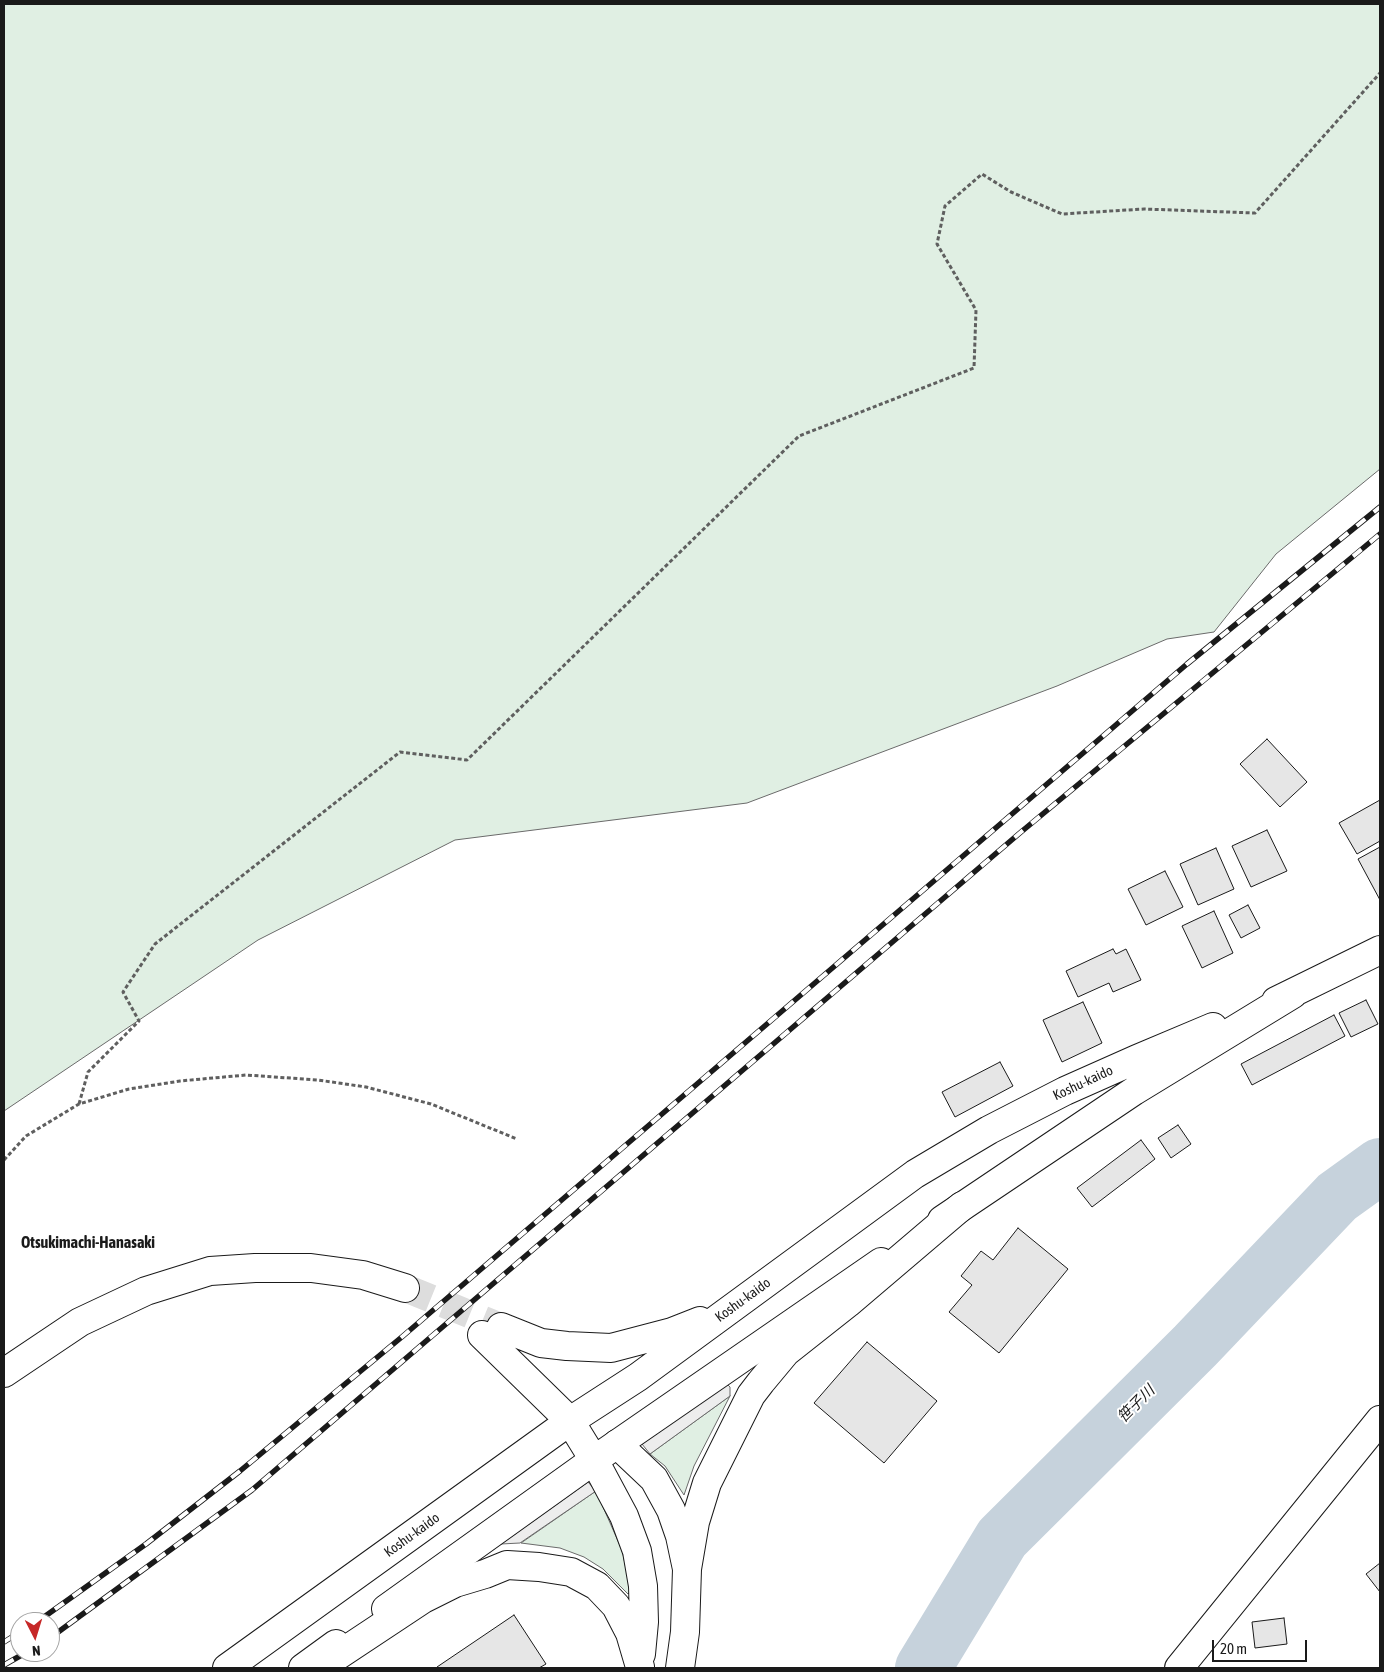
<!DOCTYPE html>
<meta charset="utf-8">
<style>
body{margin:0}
#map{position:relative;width:1384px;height:1672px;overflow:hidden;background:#fff;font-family:"Asap Condensed",sans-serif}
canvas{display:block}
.frame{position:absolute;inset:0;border:5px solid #1a1a1a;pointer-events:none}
.north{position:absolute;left:10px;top:1612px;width:50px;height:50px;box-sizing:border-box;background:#fff;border:1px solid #a3a3a3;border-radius:50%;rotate:175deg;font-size:14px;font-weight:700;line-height:20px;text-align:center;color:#1a1a1a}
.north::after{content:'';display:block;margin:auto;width:18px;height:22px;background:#c62828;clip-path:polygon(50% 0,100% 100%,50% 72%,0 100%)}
.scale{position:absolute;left:1212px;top:1640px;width:95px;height:22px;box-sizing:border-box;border:2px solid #1a1a1a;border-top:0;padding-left:6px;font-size:15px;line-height:18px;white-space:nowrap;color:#1a1a1a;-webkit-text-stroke:4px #fff;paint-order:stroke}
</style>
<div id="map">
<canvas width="1384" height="1672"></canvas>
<div class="frame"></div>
<div class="north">N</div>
<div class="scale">20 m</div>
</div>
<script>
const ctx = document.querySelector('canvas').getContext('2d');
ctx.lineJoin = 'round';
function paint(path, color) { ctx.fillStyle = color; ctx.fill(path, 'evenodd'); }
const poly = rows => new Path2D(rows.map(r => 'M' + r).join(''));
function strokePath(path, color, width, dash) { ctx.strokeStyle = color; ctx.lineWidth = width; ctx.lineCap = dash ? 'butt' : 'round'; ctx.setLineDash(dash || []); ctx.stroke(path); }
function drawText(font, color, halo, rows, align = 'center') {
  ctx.font = font + ' "Asap Condensed","Noto Sans JP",sans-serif'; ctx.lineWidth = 4; ctx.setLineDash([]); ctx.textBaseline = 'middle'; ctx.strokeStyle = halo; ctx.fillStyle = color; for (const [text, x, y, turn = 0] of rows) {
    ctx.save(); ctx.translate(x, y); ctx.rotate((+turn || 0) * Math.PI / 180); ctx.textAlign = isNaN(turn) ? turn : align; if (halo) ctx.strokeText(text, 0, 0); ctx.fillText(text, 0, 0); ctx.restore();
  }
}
const green = poly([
 [4,4,1380,4,1380,469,1276,554,1214,632,1167,639,1057,686,747,803,455,840,258,940,4,1111,4,4],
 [730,1396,694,1466,684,1495,665,1466,650,1454,730,1396],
 [596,1491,622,1550,631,1591,628,1594,603,1569,584,1557,560,1548,521,1543,596,1491]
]);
paint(green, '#e0efe3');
strokePath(green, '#6a6a6a', 1);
const parking = poly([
 [727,1384,730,1387,730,1396,650,1454,642,1444,727,1384],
 [588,1482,596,1491,520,1543,501,1544,588,1482]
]);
paint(parking, '#ededed');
strokePath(parking, '#6a6a6a', 1);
strokePath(poly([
 [923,1668,1002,1538,1195,1346,1337,1197,1380,1166]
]), '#c6d2dc', 56);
const building = poly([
 [1267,739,1307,782,1280,807,1240,764,1267,739],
 [1380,800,1380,841,1357,854,1339,823,1380,800],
 [1267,830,1287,871,1251,887,1232,846,1267,830],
 [1380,847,1380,900,1358,859,1380,847],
 [1216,848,1234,889,1198,905,1180,864,1216,848],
 [1165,871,1183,907,1146,925,1128,889,1165,871],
 [1248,905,1260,928,1241,938,1229,915,1248,905],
 [1214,911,1233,953,1202,968,1182,926,1214,911],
 [1113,949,1116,954,1126,949,1141,980,1113,992,1109,983,1078,997,1066,971,1113,949],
 [1366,1000,1378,1024,1351,1037,1339,1013,1366,1000],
 [1083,1002,1102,1043,1062,1062,1043,1020,1083,1002],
 [1334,1015,1345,1036,1252,1085,1241,1064,1334,1015],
 [1000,1062,1013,1086,955,1117,942,1092,1000,1062],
 [1178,1125,1191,1144,1171,1158,1158,1138,1178,1125],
 [1141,1140,1155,1159,1092,1207,1077,1188,1141,1140],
 [1018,1228,1068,1269,999,1353,949,1312,972,1285,961,1276,981,1251,993,1260,1018,1228],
 [867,1342,937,1401,884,1463,814,1403,867,1342],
 [1380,1563,1380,1592,1366,1574,1380,1563],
 [514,1615,546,1664,539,1668,438,1668,437,1667,514,1615],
 [1284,1618,1287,1644,1255,1648,1252,1622,1284,1618]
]);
paint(building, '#e6e6e6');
strokePath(building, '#1a1a1a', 1);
strokePath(poly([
 [405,1288,501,1327]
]), '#ddd', 28, [28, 14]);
const minor = poly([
 [1179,1668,1380,1420]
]);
const secondary = poly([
 [386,1609,594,1460],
 [227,1668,570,1421],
 [303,1668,336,1644]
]);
const trunk = poly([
 [1276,1001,1380,950],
 [942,1220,1134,1091,1293,994],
 [501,1327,541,1343,567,1346,611,1348,672,1332,700,1321],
 [482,1335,570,1421,594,1460,881,1262],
 [4,1373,80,1322,146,1291,210,1271,255,1268,311,1268,363,1275,405,1288],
 [570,1421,638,1377,915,1174,989,1130,1065,1091,1137,1059,1213,1027]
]);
const motorway = poly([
 [617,1444,654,1479,671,1510,680,1536,687,1569,685,1632,680,1668],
 [594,1460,624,1516,637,1551,643,1586,644,1622,641,1654],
 [687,1569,695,1522,707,1483,751,1395,761,1382,786,1352,848,1303,962,1206],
 [319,1668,423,1599,455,1583,485,1574,507,1565,539,1567,571,1572,597,1586,616,1606,630,1633,640,1667]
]);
strokePath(minor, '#1a1a1a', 30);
strokePath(secondary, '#1a1a1a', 30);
strokePath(trunk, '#1a1a1a', 30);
strokePath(motorway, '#1a1a1a', 30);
strokePath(poly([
 [79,1104,88,1072,139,1021,123,992,155,944,400,752,467,760,799,436,974,368,976,310,937,244,945,206,982,174,1011,192,1062,214,1144,209,1255,213,1380,73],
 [4,1160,26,1136,79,1104,129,1089,180,1081,246,1075,318,1080,366,1087,431,1104,517,1139]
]), '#5f5f5f', 3, [4, 2.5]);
strokePath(minor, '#fff', 28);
strokePath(secondary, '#fff', 28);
strokePath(trunk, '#fff', 28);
strokePath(motorway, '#fff', 28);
const rail = poly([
 [37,1622,146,1544,240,1471,403,1336,1187,664,1380,507],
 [50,1638,252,1490,1021,832,1380,534],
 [4,1642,20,1632],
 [4,1665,27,1652]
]);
strokePath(rail, '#1a1a1a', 5.5);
strokePath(rail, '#fff', 4, [11]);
drawText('14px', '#1a1a1a', '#fff', [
 ["Koshu-kaido",1083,1083,-25],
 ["Koshu-kaido",743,1300,-36],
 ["Koshu-kaido",412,1535,-36]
]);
drawText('italic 15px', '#1a1a1a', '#fff', [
 ["笹子川",1136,1404,-45]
]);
drawText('bold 16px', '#1a1a1a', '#fff', [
 ["Otsukimachi-Hanasaki",88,1243]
]);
</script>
